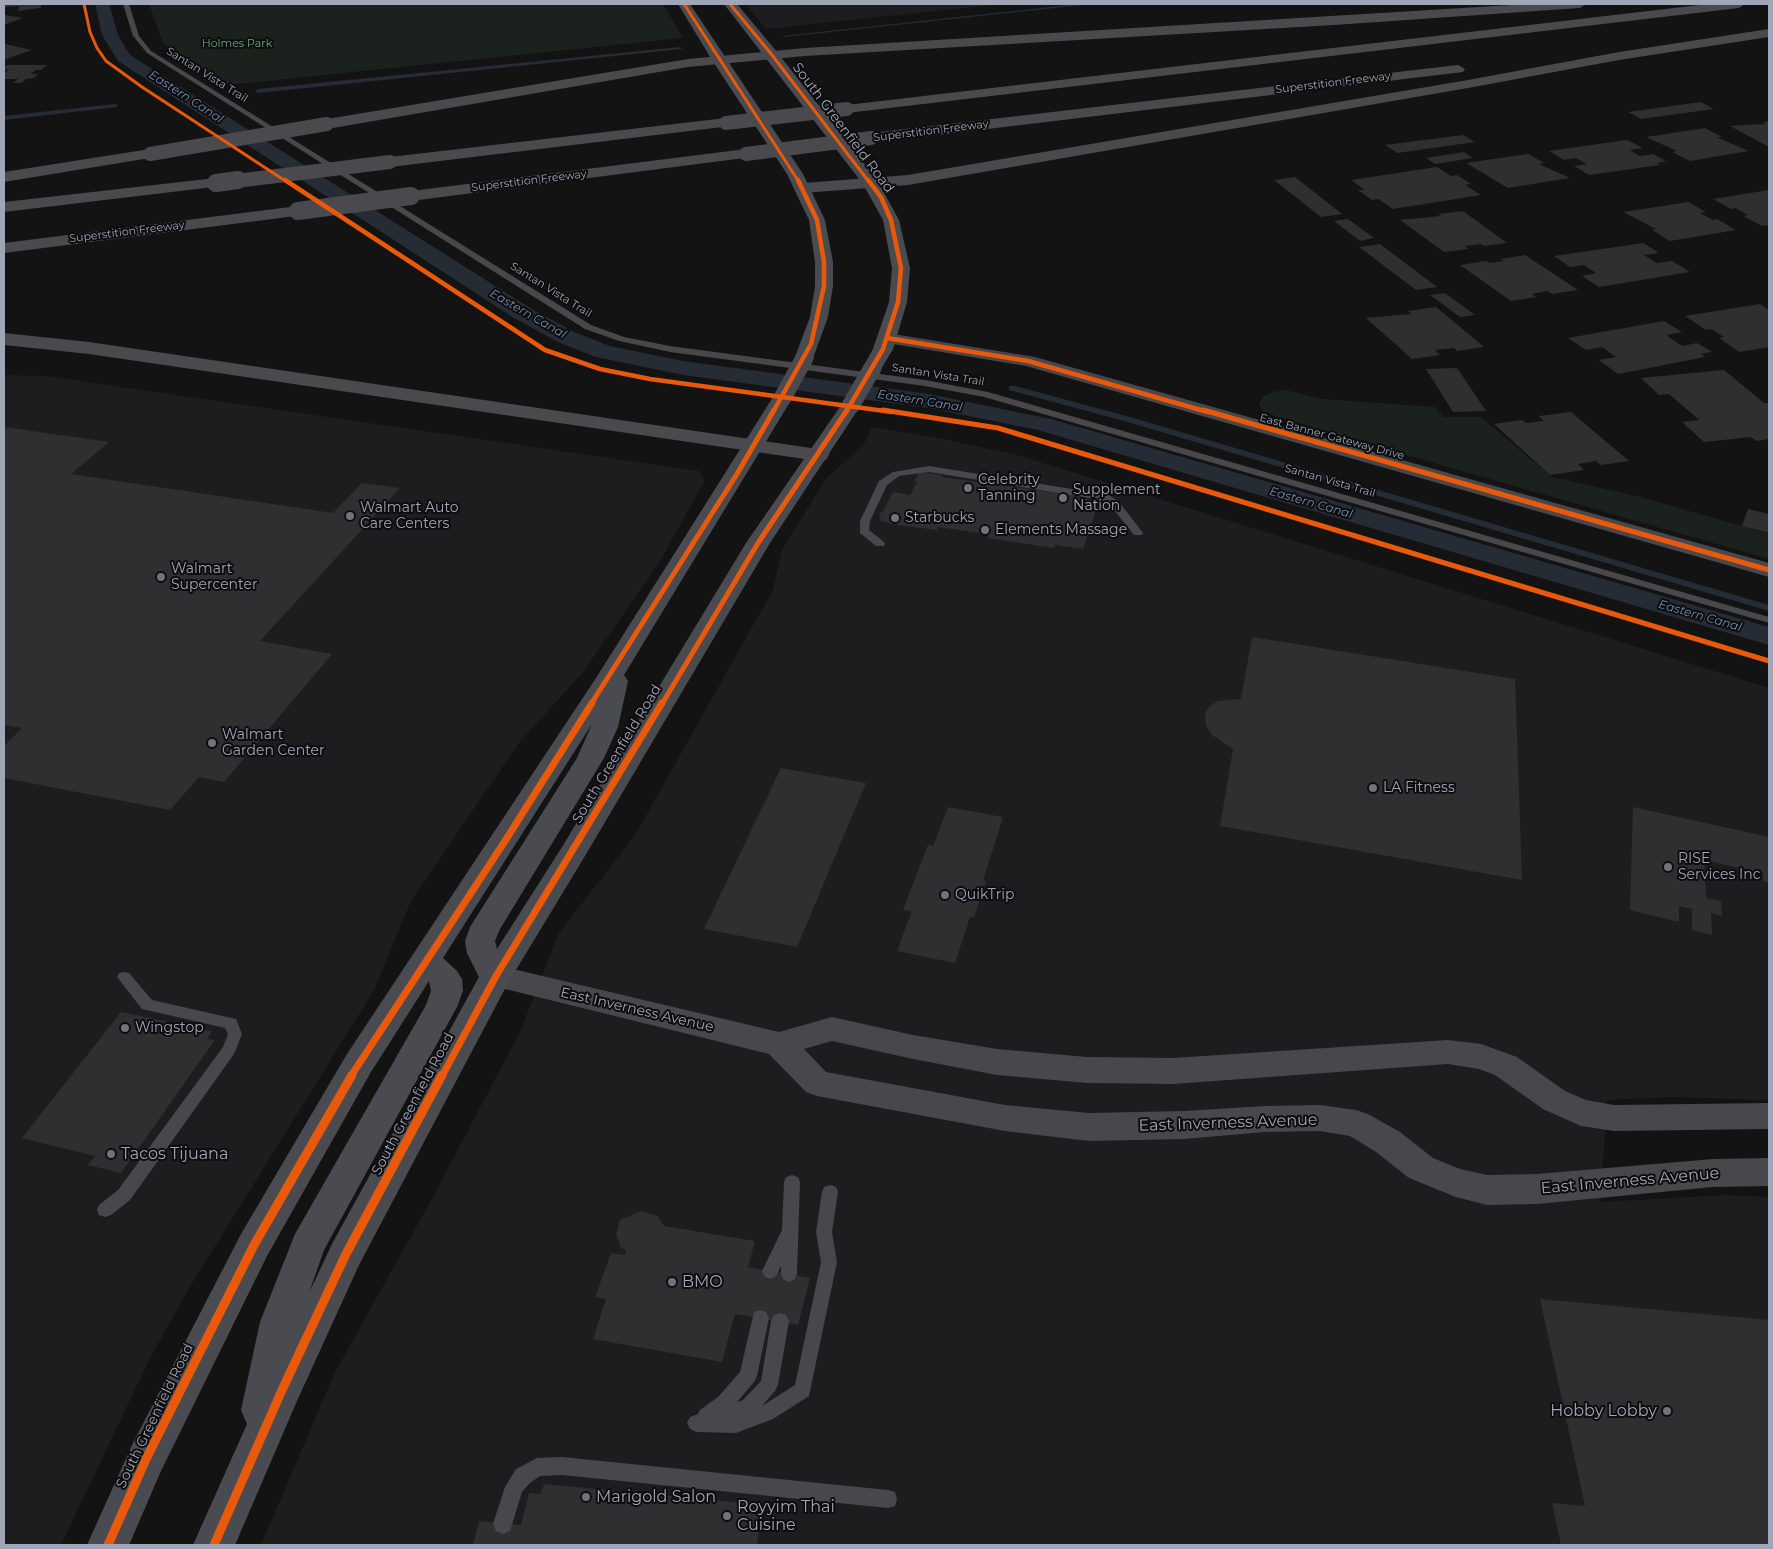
<!DOCTYPE html>
<style>
body{margin:0}
#map{position:relative;width:1773px;height:1549px;overflow:hidden;background:#131313;font-family:Montserrat,sans-serif}
canvas{display:block}
.frame{position:absolute;inset:0;border:5px solid #a2a5b6;pointer-events:none}
</style>
<div id="map">
<canvas width="1773" height="1549"></canvas>
<div class="frame"></div>
</div>
<script>
const ctx = document.querySelector('canvas').getContext('2d');
ctx.lineJoin = 'round';
function paint(path, color) { ctx.fillStyle = color; ctx.fill(path, 'evenodd'); }
const poly = rows => new Path2D(rows.map(r => 'M' + r).join(''));
function strokePath(path, color, width, dash) { ctx.strokeStyle = color; ctx.lineWidth = width; ctx.lineCap = dash ? 'butt' : 'round'; ctx.setLineDash(dash || []); ctx.stroke(path); }
function drawText(font, color, halo, rows, align = 'center') {
  ctx.font = font + ' Montserrat,sans-serif'; ctx.lineWidth = 4; ctx.setLineDash([]); ctx.textBaseline = 'middle'; ctx.strokeStyle = halo; ctx.fillStyle = color; for (const [text, x, y, turn = 0] of rows) {
    ctx.save(); ctx.translate(x, y); ctx.rotate((+turn || 0) * Math.PI / 180); ctx.textAlign = isNaN(turn) ? turn : align; if (halo) ctx.strokeText(text, 0, 0); ctx.fillText(text, 0, 0); ctx.restore();
  }
}
paint(poly([
 [745,4,1002,4,766,29],
 [4,375,46,376,699,471,705,480,659,563,584,671,518,744,411,901,373,992,191,1285,150,1358,61,1545,4,1545],
 [872,427,939,438,1017,455,1769,688,1769,1100,1670,1097,1607,1100,1600,1202,1725,1195,1769,1197,1769,1545,261,1545,335,1372,428,1206,519,1034,559,933,635,835,773,590,782,550,827,477,863,446]
]), '#1d1d1f');
paint(poly([
 [149,4,663,4,683,38,227,85,163,43],
 [1285,390,1323,399,1435,407,1444,417,1481,417,1552,477,1637,496,1769,534,1769,559,1288,421,1263,411,1259,404,1262,398,1272,392]
]), '#1b221d');
paint(poly([
 [1079,4,1092,4,784,37,782,36,1079,4],
 [680,47,682,49,258,93,255,91,258,89,680,47],
 [115,104,117,105,117,107,4,120,4,116,115,104],
 [1009,386,1015,386,1130,417,1769,605,1769,611,1124,421,1009,390,1009,386]
]), '#252c36');
paint(poly([
 [95,4,109,4,118,35,130,55,530,308,574,332,610,346,683,361,929,394,1051,419,1769,627,1769,645,1038,430,929,408,683,375,596,357,558,342,514,318,118,61,102,35,95,4]
]), '#252c36');
paint(poly([
 [4,4,41,4,41,8,18,11,19,6,4,7],
 [4,15,5,15,23,18,4,25],
 [4,45,5,44,32,50,4,60],
 [6,65,47,65,41,70,36,70,31,74,38,74,34,78,26,79,22,83,13,83,18,79,4,79,4,73,10,69,4,70],
 [1701,102,1714,109,1641,119,1628,112],
 [1769,121,1769,147,1730,126,1766,124,1763,122],
 [1705,128,1722,137,1716,137,1749,151,1690,161,1672,152,1677,151,1646,137],
 [1463,135,1475,142,1397,153,1385,145],
 [1627,140,1643,148,1630,150,1640,156,1653,154,1666,161,1657,163,1660,165,1589,175,1574,166,1587,164,1576,158,1564,160,1549,151],
 [1464,152,1473,158,1435,164,1426,158],
 [1528,154,1544,163,1539,164,1570,178,1508,188,1466,163],
 [1437,167,1451,176,1457,175,1471,184,1465,185,1481,195,1393,209,1378,199,1372,200,1358,190,1365,190,1351,180],
 [1295,177,1342,214,1321,217,1274,180],
 [1769,190,1769,225,1762,226,1743,216,1748,215,1735,208,1731,209,1713,199],
 [1688,202,1706,212,1700,213,1713,220,1717,219,1736,230,1670,241,1652,230,1656,229,1623,212],
 [1463,211,1507,243,1484,246,1481,244,1465,246,1468,249,1444,252,1400,220,1441,216,1438,214],
 [1348,219,1374,238,1360,241,1334,221],
 [1643,243,1659,253,1644,255,1657,263,1672,261,1690,272,1599,287,1582,276,1596,273,1584,265,1570,267,1554,256],
 [1380,244,1437,287,1416,290,1359,247],
 [1525,255,1578,290,1552,294,1547,291,1532,294,1536,297,1511,301,1460,265,1486,261,1490,263,1504,261,1501,259],
 [1445,293,1475,315,1460,317,1430,295],
 [1760,304,1769,310,1769,347,1739,352,1719,338,1724,337,1711,329,1706,330,1685,316],
 [1436,307,1484,347,1457,351,1454,348,1435,350,1440,355,1412,359,1366,318,1411,314,1408,311],
 [1664,321,1682,332,1666,335,1682,346,1697,343,1712,352,1701,354,1705,357,1618,374,1599,360,1616,357,1602,347,1586,350,1568,338],
 [1457,368,1486,411,1453,412,1426,369],
 [1724,370,1764,403,1769,403,1769,439,1756,441,1751,437,1704,442,1682,422,1699,420,1669,394,1659,395,1641,378],
 [1571,412,1629,461,1601,465,1596,461,1578,464,1584,470,1550,475,1494,424,1522,420,1526,423,1544,421,1539,416],
 [4,427,109,442,71,474,333,513,362,483,400,488,260,641,332,654,224,782,199,777,170,810,4,778,4,746,22,728,4,725],
 [919,472,942,475,941,477,1075,495,1074,497,1099,501,1083,549,1055,545,1054,548,987,538,988,534,938,527,937,530,891,524,881,521,879,514,883,511,893,492,910,495,917,482,914,481],
 [1748,509,1769,514,1769,533,1742,526],
 [1252,637,1515,679,1522,880,1220,826,1233,749,1212,735,1206,726,1205,713,1210,706,1218,701,1241,699],
 [781,768,866,783,797,947,704,929],
 [948,807,1003,817,983,881,986,881,974,917,970,917,955,963,897,951,912,911,903,910,928,845,933,846],
 [1633,807,1769,837,1769,883,1763,881,1763,873,1704,860,1706,898,1721,901,1722,916,1711,913,1712,935,1692,930,1692,909,1679,906,1679,922,1630,910],
 [121,1012,212,1031,207,1039,215,1040,121,1173,88,1165,95,1156,22,1138],
 [641,1211,658,1216,664,1226,755,1241,748,1267,810,1278,798,1325,735,1314,722,1362,593,1339,606,1299,595,1297,611,1253,625,1255,626,1250,621,1248,616,1235,620,1220],
 [1540,1299,1769,1320,1769,1545,1561,1545,1552,1503,1585,1506],
 [544,1484,763,1505,757,1545,473,1545,479,1521,521,1525,529,1493,541,1494]
]), '#2f2f31');
paint(poly([
 [123,4,129,4,139,36,151,51,591,325,624,337,670,346,925,380,988,392,1769,617,1769,623,984,397,925,386,670,352,619,341,585,329,147,53,133,36,123,4],
 [929,466,1109,495,1119,502,1143,533,1142,535,1134,535,1111,506,1102,500,929,472,899,476,887,485,870,521,869,530,884,542,885,544,884,546,876,546,860,533,860,521,879,481,893,472,929,466],
 [124,972,129,973,152,1000,236,1019,242,1034,234,1054,130,1200,111,1215,105,1217,99,1215,97,1210,99,1205,118,1190,223,1047,228,1034,225,1028,142,1009,117,977,119,973,124,972],
 [792,1175,798,1177,800,1182,797,1274,795,1279,789,1282,783,1279,781,1274,781,1266,776,1276,770,1279,764,1276,762,1271,782,1230,784,1182,786,1177,792,1175],
 [830,1185,836,1187,838,1192,832,1232,837,1262,809,1396,773,1419,736,1433,696,1432,690,1429,687,1423,690,1417,698,1414,700,1410,718,1397,740,1372,754,1312,760,1310,766,1312,769,1318,757,1376,754,1382,737,1402,743,1400,761,1381,771,1321,774,1315,780,1313,786,1315,789,1321,778,1385,775,1391,762,1406,795,1385,821,1262,816,1232,822,1192,824,1187,830,1185],
 [562,1457,888,1490,895,1492,897,1499,895,1506,888,1508,562,1475,540,1476,530,1483,522,1492,510,1531,503,1534,496,1531,493,1524,505,1487,516,1469,537,1458,562,1457]
]), '#47474c');
paint(poly([
 [887,333,1035,357,1769,563,1769,577,1026,366,881,342,878,338,881,334,887,333],
 [496,965,779,1032,832,1017,913,1035,997,1049,1087,1057,1173,1058,1448,1040,1481,1044,1517,1057,1565,1091,1586,1100,1614,1105,1769,1103,1769,1129,1614,1131,1581,1126,1543,1109,1495,1075,1479,1069,1448,1064,1173,1084,1087,1083,997,1075,913,1059,832,1041,804,1049,826,1072,1005,1105,1089,1113,1184,1111,1265,1106,1320,1105,1356,1110,1368,1114,1400,1132,1433,1158,1460,1169,1487,1175,1537,1174,1713,1159,1769,1158,1769,1186,1713,1187,1537,1204,1487,1205,1456,1197,1409,1178,1376,1152,1350,1136,1320,1131,1265,1132,1184,1139,1089,1141,1005,1131,817,1096,806,1092,769,1054,485,984,481,976,485,968,496,965]
]), '#47474c');
paint(poly([
 [678,4,690,4,803,174,825,220,833,262,833,286,828,317,812,361,805,363,798,361,795,357,810,317,815,286,815,262,809,220,787,174,712,60,678,4],
 [724,4,737,4,777,52,877,180,899,220,910,268,907,302,893,349,880,371,873,373,866,371,863,367,873,349,889,302,892,268,883,220,863,184,724,4],
 [783,391,790,393,793,397,624,675,628,681,618,727,604,758,500,929,495,941,497,949,562,847,746,543,844,401,851,399,858,401,861,405,770,543,582,861,508,983,359,1265,297,1401,235,1545,193,1545,247,1424,241,1410,260,1322,295,1234,426,1005,431,991,429,981,371,1072,267,1256,161,1471,129,1545,87,1545,133,1443,241,1234,347,1054,596,678,773,397,776,393,783,391],
 [592,724,577,758,470,927,465,941,467,953,479,977,333,1242,309,1293,324,1250,457,1007,463,991,462,979,457,971,443,958,592,724]
]), '#4a4b50');
paint(poly([
 [1528,4,1586,4,1580,8,1334,25,805,56,688,67,327,129,322,127,319,124,322,121,327,119,688,59,805,48,1528,4],
 [1708,4,1745,4,1739,8,847,113,842,112,840,109,842,106,847,105,1708,4],
 [1769,29,1769,37,1619,60,1468,88,908,185,803,193,797,191,795,188,797,185,803,183,908,175,1468,80,1619,52,1769,29],
 [1458,65,1465,69,1463,72,871,143,866,141,863,138,866,135,871,133,1458,65],
 [726,118,731,120,734,123,731,126,390,167,384,165,382,162,384,159,390,157,726,118],
 [150,149,156,151,158,154,156,157,4,182,4,172,150,149],
 [746,149,752,151,754,154,752,157,411,201,405,199,403,196,405,193,411,191,746,149],
 [216,178,222,180,224,183,222,186,4,212,4,202,216,178],
 [298,206,304,207,306,211,304,215,4,253,4,243,298,206],
 [4,333,89,342,818,449,826,450,829,455,826,460,818,461,89,354,4,345,4,333]
]), '#49494e');
strokePath(poly([
 [783,397,805,357],
 [851,405,873,367]
]), '#4a4b50', 18);
strokePath(poly([
 [726,123,847,109],
 [150,154,327,124],
 [746,154,871,138],
 [228,182,390,162]
]), '#49494e', 14);
strokePath(poly([
 [216,183,238,180],
 [298,211,411,196]
]), '#49494e', 18);
strokePath(poly([
 [84,4,90,32,97,48,106,61,142,87,287,182],
 [684,4,799,182],
 [730,4,772,55,869,182]
]), '#e8590c', 3);
strokePath(poly([
 [285,180,545,350,600,369,650,379,892,412],
 [887,338,1028,361,1208,412],
 [773,412,811,344,824,286,824,262,817,220,798,180],
 [846,412,883,349,898,302,901,268,891,220,881,197,868,180]
]), '#e8590c', 4.5);
strokePath(poly([
 [883,410,998,428,1769,661],
 [1203,410,1769,570],
 [591,704,737,474,774,410],
 [662,704,758,543,847,410]
]), '#e8590c', 5);
strokePath(poly([
 [351,1076,505,841,592,703],
 [442,1076,496,976,662,703]
]), '#e8590c', 7);
strokePath(poly([
 [108,1545,147,1457,254,1245,352,1075],
 [214,1545,282,1390,346,1254,442,1075]
]), '#e8590c', 9);
for (const [x, y, r, color] of [
 [968,488,5,"#70727d"],
 [1063,498,5,"#70727d"],
 [350,516,5,"#70727d"],
 [895,518,5,"#70727d"],
 [985,530,5,"#70727d"],
 [161,577,5,"#70727d"],
 [212,743,5,"#70727d"],
 [1373,788,5,"#70727d"],
 [1668,867,5,"#70727d"],
 [945,895,5,"#70727d"],
 [125,1028,5,"#70727d"],
 [111,1154,5,"#70727d"],
 [672,1282,5,"#70727d"],
 [1667,1411,5,"#70727d"],
 [586,1497,5,"#70727d"],
 [727,1516,5,"#70727d"]
]) { const dot = new Path2D(); dot.arc(x, y, r, 0, 2 * Math.PI); ctx.fillStyle = color; ctx.fill(dot); strokePath(dot, '#0d0d0f', 2); }
drawText('11px', '#77a380', '#0d0d0f', [
 ["Holmes Park",237,44]
]);
drawText('11px', '#a2a5b6', '#0d0d0f', [
 ["Santan Vista Trail",207,75,32],
 ["Superstition Freeway",1333,83,-7],
 ["Superstition Freeway",931,131,-7],
 ["Superstition Freeway",529,181,-7],
 ["Superstition Freeway",127,232,-7],
 ["Santan Vista Trail",551,290,32],
 ["Santan Vista Trail",938,375,9],
 ["East Banner Gateway Drive",1332,437,15],
 ["Santan Vista Trail",1330,481,16]
]);
drawText('italic 12px', '#758eb5', '#0d0d0f', [
 ["Eastern Canal",186,97,33],
 ["Eastern Canal",528,314,30],
 ["Eastern Canal",920,401,9],
 ["Eastern Canal",1311,503,16],
 ["Eastern Canal",1700,616,16]
]);
drawText('14px', '#a2a5b6', '#0d0d0f', [
 ["South Greenfield Road",843,128,53],
 ["South Greenfield Road",617,754,-59],
 ["East Inverness Avenue",637,1010,13],
 ["South Greenfield Road",413,1104,-62],
 ["South Greenfield Road",155,1416,-64]
]);
drawText('14px', '#a2a5b6', '#0d0d0f', [
 ["Celebrity",978,480],
 ["Tanning",978,496],
 ["Supplement",1073,490],
 ["Nation",1073,506],
 ["Walmart Auto",360,508],
 ["Care Centers",360,524],
 ["Starbucks",905,518],
 ["Elements Massage",995,530],
 ["Walmart",171,569],
 ["Supercenter",171,585],
 ["Walmart",222,735],
 ["Garden Center",222,751],
 ["LA Fitness",1383,788],
 ["RISE",1678,859],
 ["Services Inc",1678,875],
 ["QuikTrip",955,895],
 ["Wingstop",135,1028]
], 'left');
drawText('16px', '#a2a5b6', '#0d0d0f', [
 ["East Inverness Avenue",1228,1123,-2],
 ["East Inverness Avenue",1630,1181,-5]
]);
drawText('16px', '#a2a5b6', '#0d0d0f', [
 ["Tacos Tijuana",121,1154],
 ["BMO",682,1282],
 ["Hobby Lobby",1657,1411,"right"],
 ["Marigold Salon",596,1497],
 ["Royyim Thai",737,1507],
 ["Cuisine",737,1525]
], 'left');
</script>
